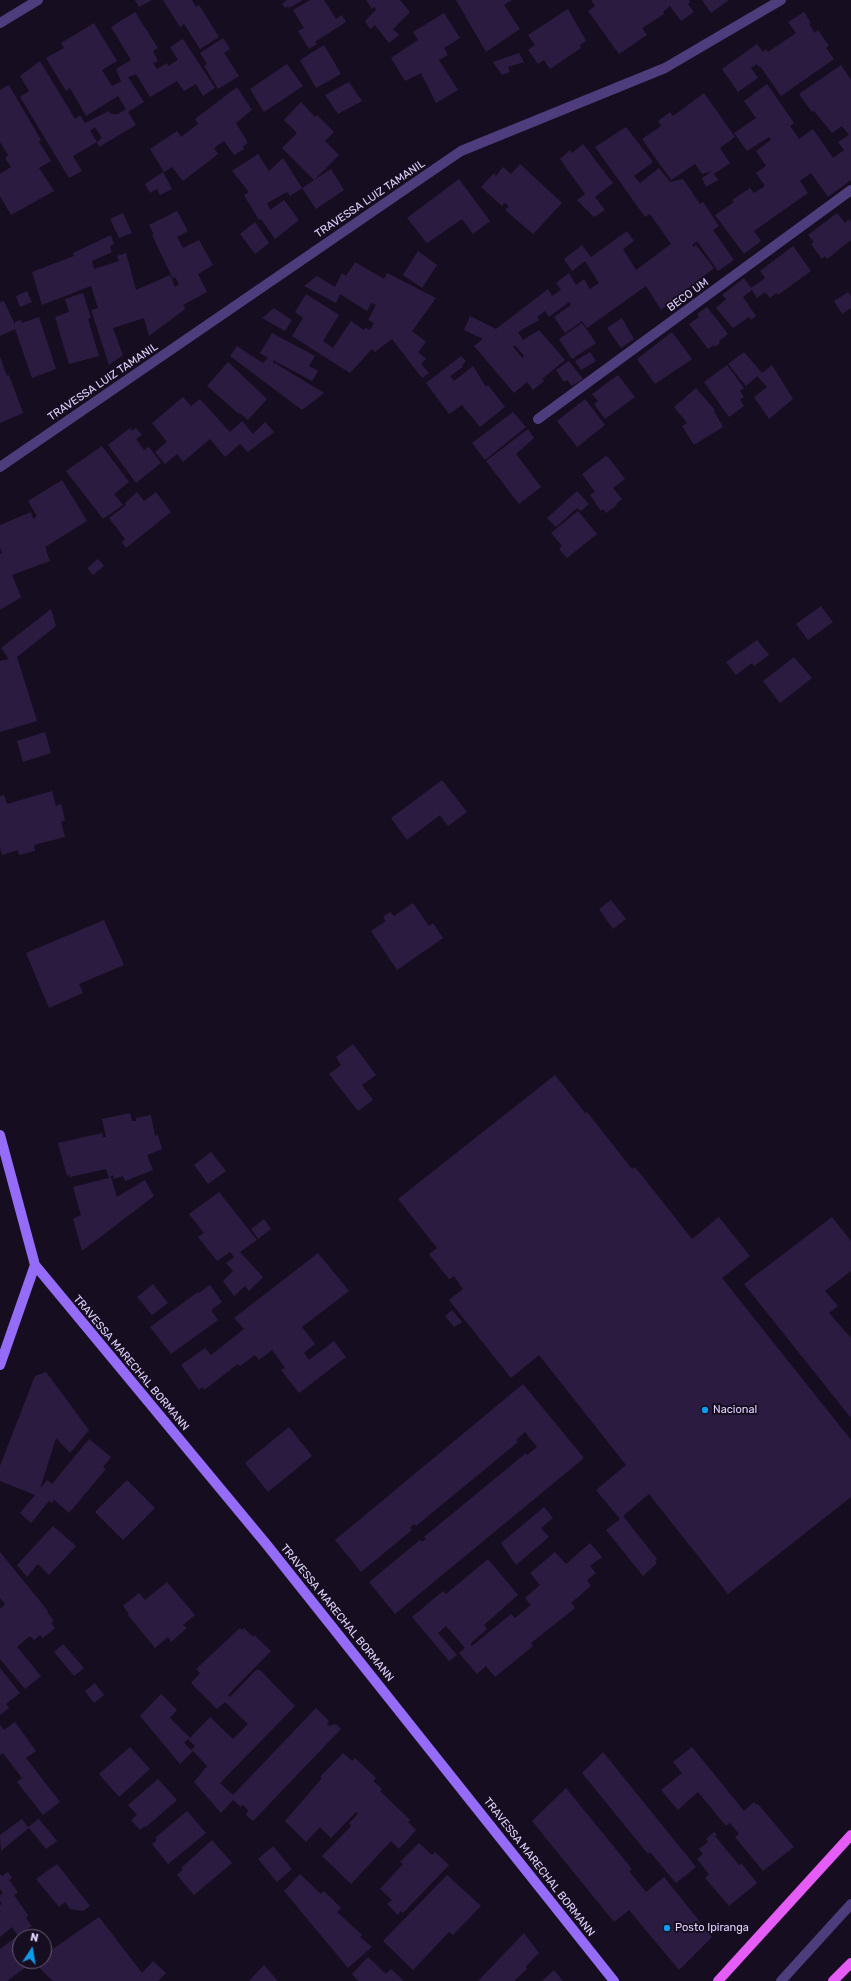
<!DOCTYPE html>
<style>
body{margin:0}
#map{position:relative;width:851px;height:1981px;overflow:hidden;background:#160e20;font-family:Rubik,sans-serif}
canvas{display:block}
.north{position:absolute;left:12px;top:1929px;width:40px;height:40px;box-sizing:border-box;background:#160e20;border:1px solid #675c78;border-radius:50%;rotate:12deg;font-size:11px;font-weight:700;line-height:16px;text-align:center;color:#e0d0fc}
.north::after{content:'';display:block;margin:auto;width:14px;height:18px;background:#0d9beb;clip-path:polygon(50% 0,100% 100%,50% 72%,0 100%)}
</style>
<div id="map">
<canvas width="851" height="1981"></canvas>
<div class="north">N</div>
</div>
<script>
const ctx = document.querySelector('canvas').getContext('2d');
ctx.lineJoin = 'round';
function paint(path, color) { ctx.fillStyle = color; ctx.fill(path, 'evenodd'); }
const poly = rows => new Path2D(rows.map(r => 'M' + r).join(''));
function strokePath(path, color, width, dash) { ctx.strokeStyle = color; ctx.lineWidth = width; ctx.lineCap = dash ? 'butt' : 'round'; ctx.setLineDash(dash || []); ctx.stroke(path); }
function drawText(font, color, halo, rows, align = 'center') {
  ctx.font = font + ' Rubik,sans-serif'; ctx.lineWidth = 4; ctx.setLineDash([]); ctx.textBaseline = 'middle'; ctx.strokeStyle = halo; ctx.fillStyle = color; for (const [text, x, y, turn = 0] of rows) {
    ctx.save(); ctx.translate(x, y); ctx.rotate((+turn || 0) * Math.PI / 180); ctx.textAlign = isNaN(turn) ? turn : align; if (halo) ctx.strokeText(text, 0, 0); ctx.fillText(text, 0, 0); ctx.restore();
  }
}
paint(poly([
 [135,0,152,0,139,7],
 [163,0,192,0,196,7,199,5,219,37,200,49,184,24,180,27],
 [285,0,303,0,289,8,288,6,285,8,282,4,286,1],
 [310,0,324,0,336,19,342,15,346,22,315,42,317,44,309,49,298,31,304,28,293,10],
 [366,0,400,0,410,12,393,29,399,35,389,43,375,25,370,29,365,21,376,10,375,7,372,9],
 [456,0,512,0,504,5,520,29,486,52],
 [591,0,689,0,690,2,688,4,694,12,681,21,670,6,663,12,664,14,642,28,647,35,619,54,588,11,595,6],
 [702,0,729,0,711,13],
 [568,9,586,41,580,45,581,48,550,69,544,60,538,64,528,50,535,45,528,35],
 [135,12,158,48,153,51,158,61,153,63,157,69,167,63,168,66,178,60,170,47,183,39,215,88,203,96,196,84,184,91,177,81,150,97,136,74,128,77,144,102,128,112,136,125,99,147,97,142,102,138,95,127,90,131,97,142,73,156,82,171,69,178,20,97,29,91,20,76,40,61,75,119,80,115,85,123,109,111,111,114,118,114,126,109,118,96,86,116,70,88,66,91,46,58,64,48,61,43,94,23,117,61,102,70,112,86,121,81,116,69,131,60,111,27],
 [804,12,811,23,809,24,815,33,818,30,829,46,826,48,834,59,781,96,760,66,758,67,757,64,751,68,758,78,738,92,722,69,757,44,763,52,766,49,768,52,796,33,788,22],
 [444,13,460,38,444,48,448,55,439,60,458,90,436,103,421,73,405,81,391,58,418,40,413,32],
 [223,38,230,49,224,53,239,76,218,89,204,66,207,64,200,53],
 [324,45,341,74,316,88,300,60],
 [519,53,524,62,508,67,510,72,502,75,493,62],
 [287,64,303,86,264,112,250,89],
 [841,65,851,80,851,180,828,197,811,173,800,181,808,193,754,231,761,241,744,254,715,215,734,202,732,200,750,188,754,193,765,186,756,173,766,166,756,151,771,140,769,137,747,151,734,133,756,118,744,101,767,84,794,123,790,126,799,139,813,129,833,158,844,150,838,142,849,135,842,126,832,133,814,111,812,112,799,94],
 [349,82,362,101,338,114,325,95],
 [9,85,41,140,39,142,51,161,39,168,54,191,11,215,0,196,0,174,11,167,5,158,8,155,0,142,0,90],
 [237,87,252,110,236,123,248,143,243,146,244,149,234,155,224,141,214,148,218,154,183,181,172,167,164,172,150,149,177,131,181,137,198,124,195,119],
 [704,93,735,137,720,148,730,163,714,174,718,180,706,187,702,178,712,171,702,174,695,164,671,180,642,139,661,126,658,121,670,112,673,116],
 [301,102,315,117,317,115,334,132,325,141,339,155,314,180,331,169,344,190,316,209,302,188,314,180,282,148,297,133,284,120],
 [626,127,653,162,634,176,640,183,659,168,670,182,683,179,700,204,703,202,719,226,713,230,734,260,718,271,697,241,692,245,694,247,696,245,714,268,661,310,646,286,587,328,582,321,565,333,554,317,571,305,569,302,549,317,545,311,537,317,539,320,518,332,523,340,539,330,565,360,542,379,544,381,533,390,527,382,514,393,474,346,483,339,464,330,470,316,496,329,548,289,552,296,561,290,556,283,569,273,576,285,584,279,590,289,599,283,585,261,572,271,564,259,582,245,591,257,627,231,634,241,623,249,636,270,671,244,650,214,645,217,595,147],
 [515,345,524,356,522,358,513,347],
 [583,144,613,183,595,197,605,210,594,217,577,200,585,194,560,159,570,150,572,153],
 [258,154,269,171,283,158,302,188,290,196,287,192,267,203,270,210,284,200,299,220,275,239,261,219,259,220,244,195,249,192,232,171],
 [520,164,562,203,533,234,505,210,509,206,505,203,502,206,481,187,494,173,496,176,503,167,511,174],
 [163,172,172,189,160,195,157,189,150,193,145,184],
 [459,179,490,221,473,234,462,219,427,243,407,218],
 [177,211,188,231,177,237,183,248,199,240,213,265,198,274,207,292,183,305,185,309,149,336,144,318,113,328,123,355,109,365,91,310,98,308,91,286,42,305,32,272,74,256,73,253,111,235,114,244,110,246,112,252,92,261,94,269,119,261,117,256,126,253,136,290,170,275,175,287,179,284,175,277,173,279,152,235,154,234,149,225],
 [123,213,132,233,119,238,110,219],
 [837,213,845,223,849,219,851,222,851,240,827,259,825,256,822,259,811,244,814,242,808,235],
 [255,222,269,243,255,254,240,234],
 [793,246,811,271,778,295,776,293,770,298,765,292,757,298,752,290,743,297,756,316,751,320,749,317,733,328,716,308,726,299,722,295,744,278,751,288,765,278,760,271],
 [418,251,437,265,422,288,403,275],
 [355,262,384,279,387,273,436,298,412,331,426,342,418,352,426,359,421,364,429,373,422,378,392,339,375,352,372,349,350,373,292,336,303,318,295,312,306,294,339,315,323,341,333,348,351,321,364,330,366,328,370,330,374,323,368,320,376,305,371,303,367,311,340,294,336,303,304,286,317,276,335,287,342,273,346,276],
 [27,291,32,302,20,307,16,296],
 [848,292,851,296,851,308,842,314,834,301],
 [83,293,91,318,88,319,99,356,69,364,55,317,69,312,65,299],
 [4,301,15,325,15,322,21,320,22,323,39,317,56,369,32,378,15,329,0,336,0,302],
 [707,307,728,334,719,341,720,343,715,347,714,345,708,349,689,324,699,317,697,314],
 [274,308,292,320,285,331,262,318],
 [622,318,634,339,621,348,607,328],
 [582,323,596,343,572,359,559,339],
 [672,332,692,359,655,384,637,359],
 [272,333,315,356,309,366,318,371,312,381,273,360,273,362,324,393,302,410,230,356,237,346,263,363,268,358,260,353],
 [590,352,596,361,581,370,575,361],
 [744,352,762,373,772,365,793,399,769,419,754,397,767,387,757,376,746,386,728,364],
 [461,356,466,361,462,365,463,367,450,376,454,381,473,366,486,387,488,385,505,407,480,427,462,405,449,414,426,383],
 [0,357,7,376,9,375,23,413,0,423],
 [569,361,583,379,572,386,567,380,564,382,556,370],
 [228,362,267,399,248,420,240,413,239,414,207,386],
 [727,365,744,388,740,391,744,397,740,400,744,406,729,417,704,382],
 [618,375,635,397,605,419,594,404,598,401,592,394],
 [696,388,715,410,714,411,723,427,694,445,682,426,687,423,674,407],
 [183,397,191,406,200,399,230,432,242,421,253,434,265,422,274,432,248,452,240,444,225,457,210,439,183,462,177,454,165,464,155,452,167,442,152,423],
 [585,399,605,425,577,447,557,421],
 [513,412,526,427,485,460,472,443],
 [130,428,132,431,136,428,142,435,136,439,144,450,149,447,161,463,136,483,108,445],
 [528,429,534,438,516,454,541,487,519,504,486,461],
 [102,446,129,482,114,494,123,505,103,519,66,471],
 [606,456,609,458,625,479,613,488,622,499,616,504,617,505,606,513,603,509,601,511,590,495,595,492,582,474],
 [62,480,87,521,45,547,50,561,12,575,21,597,0,610,0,554,2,553,0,548,0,525,31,512,33,519,37,516,28,501],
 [577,491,589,504,581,511,577,508,556,527,547,518],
 [137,492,144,501,156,492,171,512,126,548,122,542,125,539,109,518,126,505,125,503],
 [578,511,597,534,567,558,559,549,562,546,551,533],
 [98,559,104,566,93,575,87,568],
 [821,606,833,622,808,640,796,624],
 [51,609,56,626,17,657,37,721,0,732,0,661,9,659,1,648],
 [757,640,769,655,754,666,752,663,736,675,726,662],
 [794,657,812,678,780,703,763,681],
 [45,732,51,753,23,762,17,741],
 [442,780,467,812,448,826,440,815,407,840,391,818],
 [52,791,56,806,61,804,65,820,61,822,65,837,34,845,35,851,19,855,18,850,2,855,0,848,0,796,4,795,7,804],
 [611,900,626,919,613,929,599,909],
 [413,903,429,926,433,923,443,938,397,970,371,931,386,921,383,917,390,912,394,916],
 [104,920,124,965,79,984,83,993,49,1008,26,953],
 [353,1044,376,1075,362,1085,373,1100,358,1111,329,1074,341,1065,336,1057],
 [555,1075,585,1113,587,1112,632,1169,635,1167,692,1239,719,1217,750,1256,722,1278,851,1440,851,1497,728,1594,649,1494,623,1516,657,1559,655,1561,657,1563,643,1576,606,1530,620,1519,596,1490,626,1465,539,1355,511,1378,449,1300,463,1289,454,1276,449,1279,429,1254,437,1248,398,1199],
 [130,1113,132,1121,136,1121,136,1118,151,1115,155,1136,158,1135,162,1149,147,1155,153,1170,125,1181,123,1176,114,1179,113,1175,109,1178,111,1177,117,1197,145,1180,154,1196,82,1251,73,1219,81,1215,73,1187,109,1178,106,1169,70,1177,70,1175,67,1176,58,1143,102,1133,103,1137,106,1137,102,1119],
 [211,1152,226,1171,208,1184,194,1165],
 [219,1192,257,1240,240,1252,263,1277,249,1291,245,1286,234,1296,223,1281,233,1271,226,1263,234,1257,230,1252,217,1261,198,1237,204,1233,189,1214],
 [832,1217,851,1241,851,1271,825,1291,838,1306,829,1313,851,1338,851,1418,744,1284],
 [264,1219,271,1229,258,1239,251,1229],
 [318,1253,349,1291,302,1327,315,1344,304,1353,309,1360,334,1341,346,1357,299,1393,281,1370,285,1368,272,1350,259,1360,255,1355,240,1366,238,1364,204,1390,203,1387,199,1390,181,1365,205,1348,211,1355,244,1329,234,1318],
 [153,1284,168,1303,152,1315,137,1297],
 [210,1285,222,1302,211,1310,218,1320,171,1354,150,1327,198,1292,199,1293],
 [452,1310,462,1322,454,1327,445,1316],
 [46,1372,89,1430,70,1453,56,1438,40,1489,47,1480,52,1484,89,1439,111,1457,103,1467,106,1469,69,1513,54,1500,52,1503,49,1501,31,1523,20,1513,35,1495,0,1481,0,1466,35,1376],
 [523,1384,584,1458,395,1614,369,1582,420,1540,422,1542,426,1539,424,1537,526,1453,527,1455,537,1447,525,1432,516,1440,518,1442,416,1526,414,1524,410,1528,412,1530,361,1572,335,1540],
 [289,1427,312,1456,268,1492,245,1463],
 [127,1480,155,1508,123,1540,95,1512],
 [544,1507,553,1518,541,1528,549,1537,516,1565,501,1543],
 [53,1526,76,1546,49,1575,38,1564,27,1577,17,1565],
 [590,1543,602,1557,590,1566,596,1573,587,1580,591,1586,571,1603,575,1608,531,1643,533,1646,495,1677,486,1666,477,1674,459,1653,465,1648,446,1626,438,1633,457,1655,449,1661,412,1617,443,1591,446,1594,488,1559,518,1595,484,1625,487,1629,470,1644,472,1646,511,1614,515,1618,531,1605,525,1598,540,1585,530,1573,555,1552,566,1564],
 [0,1552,48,1611,47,1612,54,1621,51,1623,55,1628,43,1638,40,1635,34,1640,30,1636,17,1647,41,1676,25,1689,0,1659,0,1609,5,1604,0,1598],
 [167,1582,195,1615,183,1625,187,1628,171,1642,168,1637,155,1648,128,1615,129,1614,123,1606,139,1593,145,1600],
 [240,1628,242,1630,244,1628,253,1637,254,1635,271,1651,228,1695,230,1697,256,1670,260,1670,295,1706,220,1783,233,1795,316,1708,329,1721,327,1723,329,1726,336,1724,341,1729,253,1821,246,1815,248,1810,243,1805,241,1807,233,1800,221,1813,194,1782,207,1766,193,1751,180,1764,140,1716,161,1694,177,1710,170,1718,190,1738,210,1717,233,1739,248,1724,225,1702,217,1709,191,1683,200,1673,196,1669],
 [188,1739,195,1746,191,1750,184,1743],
 [63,1644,84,1668,74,1676,54,1652],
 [0,1668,20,1693,6,1704,9,1708,0,1715],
 [95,1683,104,1695,94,1703,85,1691],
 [15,1722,36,1751,26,1758,60,1802,43,1815,17,1782,22,1778,3,1753,0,1755,0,1725,4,1730],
 [130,1747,150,1769,119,1797,99,1774],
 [692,1747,744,1811,754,1802,757,1805,758,1804,794,1847,763,1871,735,1837,739,1834,730,1823,726,1826,698,1792,678,1810,661,1790,682,1773,673,1762],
 [603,1752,696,1867,676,1883,650,1852,648,1854,582,1773],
 [343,1753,352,1761,355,1758,376,1778,373,1781,382,1789,380,1791,410,1820,408,1822,416,1830,399,1849,391,1841,351,1884,322,1856,351,1826,349,1823,358,1814,356,1812,331,1838,320,1827,306,1842,285,1821,322,1778,320,1777],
 [158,1779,177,1800,146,1827,145,1826,140,1830,131,1820,137,1815,128,1805],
 [566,1788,632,1869,629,1871,646,1892,664,1877,712,1937,679,1970,629,1910,614,1922,532,1821],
 [187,1811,206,1833,168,1864,152,1844,157,1840,155,1838],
 [22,1819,28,1827,39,1819,57,1841,46,1849,29,1828,1,1851,0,1835],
 [714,1832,717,1834,715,1836,739,1865,742,1864,757,1883,729,1906,705,1878,709,1874,697,1859,703,1854,699,1849,708,1842,706,1839],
 [212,1840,232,1863,194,1895,177,1875,183,1869,181,1868],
 [419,1843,432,1855,435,1852,449,1865,403,1913,401,1911,398,1915,387,1904,392,1900,380,1889,403,1864,400,1862],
 [273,1846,292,1869,277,1882,258,1859],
 [57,1864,90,1906,83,1911,70,1909,65,1902,59,1907,36,1879],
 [8,1872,12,1878,9,1880,18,1892,14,1895,28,1915,26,1918,32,1926,18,1936,12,1927,0,1937,0,1905,2,1904,0,1901,0,1895,3,1893,0,1889,0,1874,2,1876],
 [300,1874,321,1894,324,1891,341,1908,337,1912,362,1935,360,1937,372,1947,348,1968,284,1891],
 [447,1875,481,1906,453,1935,449,1932,413,1970,383,1941],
 [99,1917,142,1973,153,1961,166,1973,158,1981,53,1981,33,1962,7,1981,0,1981,0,1949,16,1937,20,1942,20,1961,44,1961,44,1955],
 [524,1933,539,1953,526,1966,527,1969,514,1981,478,1981],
 [368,1957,386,1974,391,1969,404,1981,358,1981,352,1974],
 [264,1965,278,1981,249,1981],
 [554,1970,563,1981,542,1981]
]), '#2c1b40');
strokePath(poly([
 [538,419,851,190],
 [781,1981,851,1904]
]), '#4f3c7c', 10);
strokePath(poly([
 [0,23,38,0],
 [0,467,461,151,665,68,781,0]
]), '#4f3c7c', 10);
strokePath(poly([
 [0,1135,35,1265,0,1365],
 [35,1265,267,1545,614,1981]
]), '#946cf7', 10);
strokePath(poly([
 [718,1981,851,1835],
 [833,1981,851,1963]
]), '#e55df6', 10);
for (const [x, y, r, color] of [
 [705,1410,4,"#0d9beb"],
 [667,1928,4,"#0d9beb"]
]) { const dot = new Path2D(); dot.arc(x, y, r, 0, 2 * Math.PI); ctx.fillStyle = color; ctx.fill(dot); strokePath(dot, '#160e20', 1.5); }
drawText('11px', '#e0d0fc', '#160e20', [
 ["TRAVESSA LUIZ TAMANIL",370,199,-34],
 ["BECO UM",688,295,-36],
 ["TRAVESSA LUIZ TAMANIL",103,382,-34],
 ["TRAVESSA MARECHAL BORMANN",131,1363,50],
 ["TRAVESSA MARECHAL BORMANN",337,1613,51],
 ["TRAVESSA MARECHAL BORMANN",539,1867,52]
]);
drawText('11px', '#e0d0fc', '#160e20', [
 ["Nacional",713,1410],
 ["Posto Ipiranga",675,1928]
], 'left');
</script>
